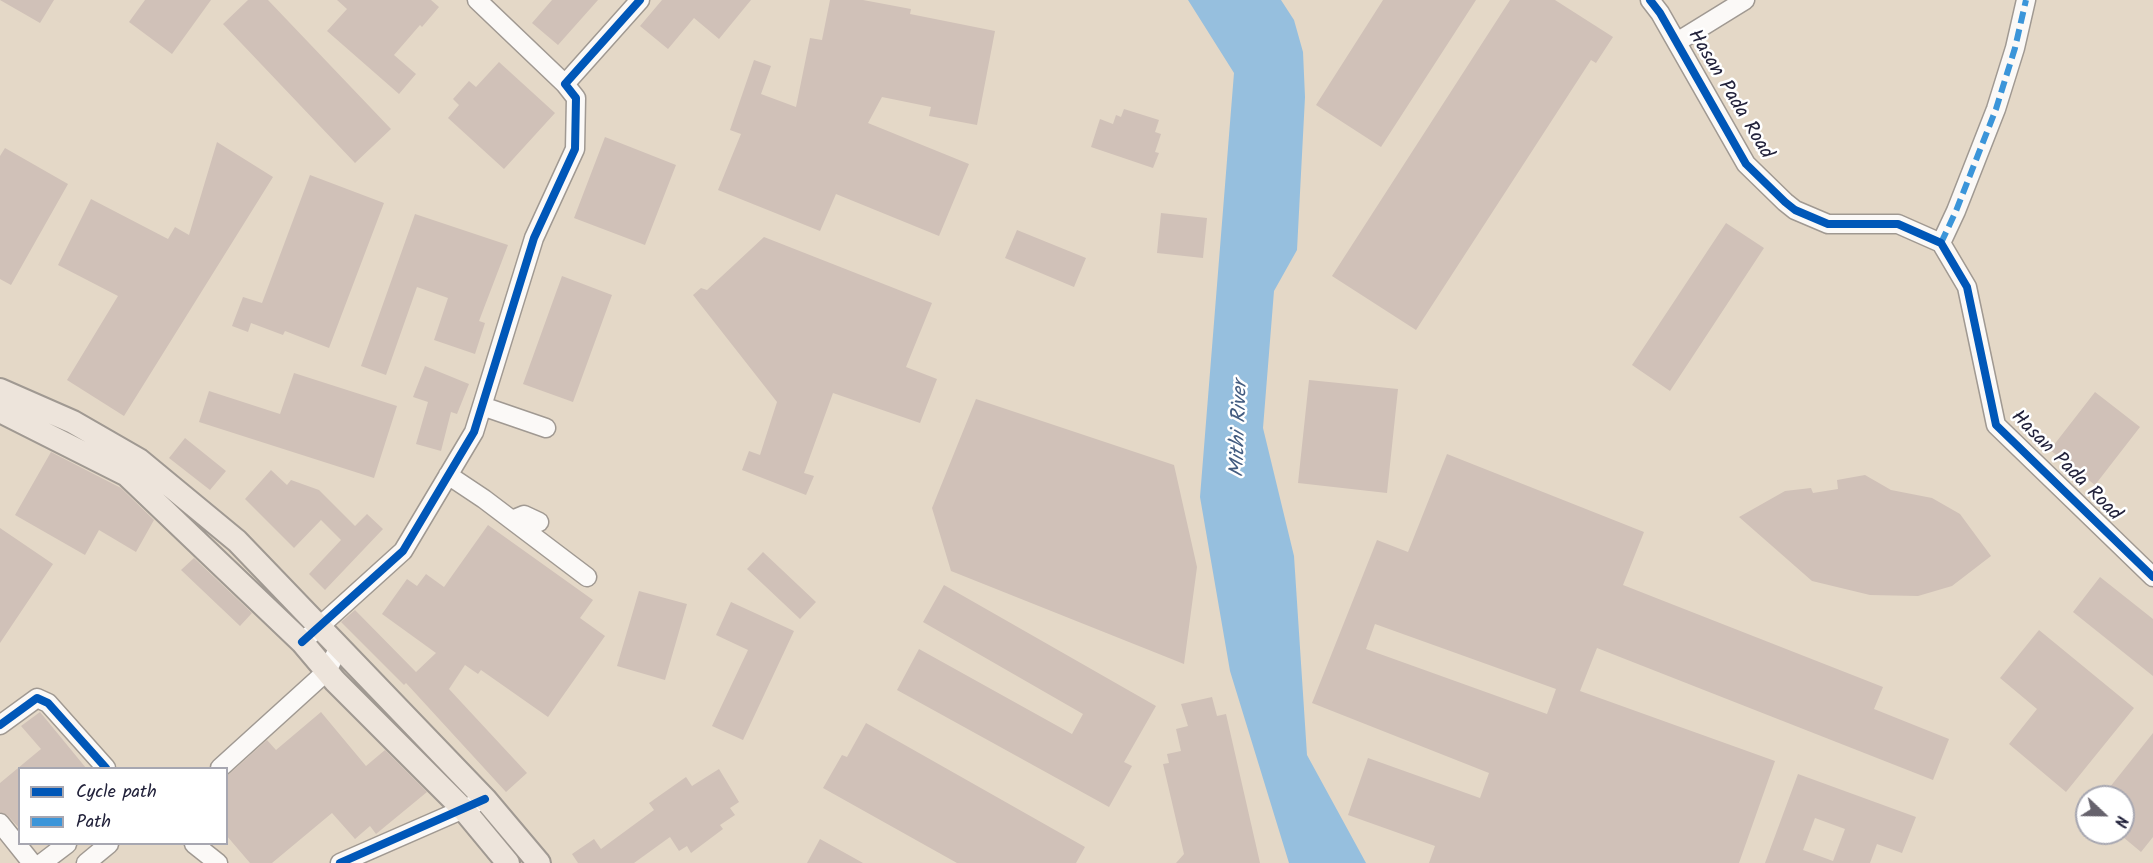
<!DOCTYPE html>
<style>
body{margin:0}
#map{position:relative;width:2153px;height:863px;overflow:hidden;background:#e4d8c7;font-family:Kalam,sans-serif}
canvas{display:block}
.legend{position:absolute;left:18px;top:767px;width:210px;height:78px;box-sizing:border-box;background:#fff;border:2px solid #a7a7b1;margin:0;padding:8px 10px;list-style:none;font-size:18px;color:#22223b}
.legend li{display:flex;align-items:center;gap:12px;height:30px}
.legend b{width:30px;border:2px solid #a7a7b1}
.north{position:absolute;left:2075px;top:785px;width:60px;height:60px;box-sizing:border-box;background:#fff;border:2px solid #a7a7b1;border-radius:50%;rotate:112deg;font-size:16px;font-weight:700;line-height:24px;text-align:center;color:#22223b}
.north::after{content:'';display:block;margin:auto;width:21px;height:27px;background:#66626c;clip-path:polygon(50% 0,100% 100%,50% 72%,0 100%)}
</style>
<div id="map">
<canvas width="2153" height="863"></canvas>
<ul class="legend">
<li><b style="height:8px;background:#0057b8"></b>Cycle path</li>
<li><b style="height:8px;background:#3b95d9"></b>Path</li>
</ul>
<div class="north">N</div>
</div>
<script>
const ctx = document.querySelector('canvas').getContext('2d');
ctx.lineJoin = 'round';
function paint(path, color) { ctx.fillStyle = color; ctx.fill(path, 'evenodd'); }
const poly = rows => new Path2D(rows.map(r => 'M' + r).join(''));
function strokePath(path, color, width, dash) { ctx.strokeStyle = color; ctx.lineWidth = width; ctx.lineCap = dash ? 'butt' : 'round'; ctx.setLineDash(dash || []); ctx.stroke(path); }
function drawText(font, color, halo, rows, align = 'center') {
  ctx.font = font + ' Kalam,sans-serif'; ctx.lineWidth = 5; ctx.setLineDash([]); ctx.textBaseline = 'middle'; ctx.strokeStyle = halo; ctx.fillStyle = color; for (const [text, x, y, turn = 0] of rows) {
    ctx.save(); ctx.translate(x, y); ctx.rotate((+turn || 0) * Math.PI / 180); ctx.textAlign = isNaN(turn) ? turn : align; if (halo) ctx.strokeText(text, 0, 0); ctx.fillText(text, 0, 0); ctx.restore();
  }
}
paint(poly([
 [1188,0,1281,0,1294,20,1303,52,1305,97,1297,250,1274,291,1263,428,1294,556,1307,755,1366,863,1289,863,1230,671,1200,497,1234,73]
]), '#96bfde');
paint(poly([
 [0,0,54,0,40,23],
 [145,0,211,0,172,54,129,22],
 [248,0,268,0,391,129,355,163,223,24],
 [337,0,431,0,439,7,422,27,420,25,394,55,416,74,399,94,327,31,347,9],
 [552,0,598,0,558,45,532,23],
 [662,0,751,0,719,39,694,18,668,49,640,26],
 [830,0,863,0,911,9,910,14,995,31,977,125,929,116,931,107,882,97,868,123,969,164,939,236,836,194,820,231,718,190,741,134,730,130,754,60,771,66,761,94,796,107,810,38,822,40],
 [1383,0,1476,0,1381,147,1316,105],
 [1510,0,1555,0,1613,37,1596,63,1591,60,1416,330,1332,276],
 [499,62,555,113,504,169,448,118,459,105,453,99,469,81,476,87],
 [1124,109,1159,120,1155,132,1161,134,1155,152,1159,153,1153,168,1091,147,1100,119,1113,124,1116,115,1121,117],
 [605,137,676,165,645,245,574,218],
 [217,142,273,177,124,416,67,380,118,296,58,265,91,199,168,239,175,227,189,235],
 [5,148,68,184,11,285,0,279,0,156],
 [310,175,384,203,329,348,285,331,283,335,251,323,248,332,232,326,243,297,262,303],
 [1161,213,1207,218,1203,258,1157,253],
 [415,214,508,245,479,321,485,323,475,354,434,340,448,298,417,287,386,375,361,366],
 [1726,223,1764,248,1670,391,1632,365],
 [1017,230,1086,258,1074,287,1005,258],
 [764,237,932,303,906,367,937,379,920,423,833,393,804,473,814,476,806,495,742,470,749,451,760,455,777,402,693,295,701,288,707,290],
 [562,276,612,295,573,402,523,384],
 [425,366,469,384,457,414,451,412,441,451,416,444,428,402,413,397],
 [294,373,397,406,374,478,199,422,209,391,280,414],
 [1309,380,1398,389,1387,493,1298,483],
 [2095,392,2140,427,2095,485,2050,450],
 [976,399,1174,465,1197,567,1184,664,951,571,932,508],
 [185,438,226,471,210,490,169,458],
 [51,452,121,488,154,520,136,552,99,530,85,555,15,515],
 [1447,454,1644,532,1623,585,1883,687,1874,709,1949,739,1933,780,1597,648,1580,691,1775,761,1739,863,1429,863,1435,846,1348,815,1368,758,1480,798,1489,773,1312,703,1377,540,1408,552],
 [1375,624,1556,689,1547,714,1366,649],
 [271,470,287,485,291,480,319,490,355,526,367,514,383,529,325,590,309,574,341,540,321,520,294,548,245,499],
 [1865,475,1891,490,1932,498,1960,514,1991,556,1952,586,1918,596,1870,595,1812,581,1739,517,1785,491,1811,488,1813,493,1838,489,1837,480],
 [488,525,593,600,580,618,605,636,548,717,481,670,478,674,465,665,449,689,527,773,506,792,406,683,404,685,341,622,355,610,416,672,436,653,382,614,407,579,417,586,426,574,444,587],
 [0,528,53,564,0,643],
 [763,552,816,602,800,619,747,569],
 [194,558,252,613,240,626,181,570],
 [2100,577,2153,619,2153,676,2073,612],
 [944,585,1156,706,1124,762,1132,766,1109,807,897,690,919,649,1072,734,1083,714,923,622],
 [639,591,687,604,665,680,617,666],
 [731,602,794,631,743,740,712,726,748,650,716,635],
 [2039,630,2134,708,2066,792,2009,744,2037,709,2000,678],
 [1212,697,1217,716,1226,714,1260,863,1176,863,1184,854,1163,764,1169,763,1167,754,1181,751,1176,729,1188,726,1181,704],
 [40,712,86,768,20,768,20,829,8,816,0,812,0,783,41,749,21,726],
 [321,712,366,766,385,750,427,792,376,834,370,826,355,839,332,813,272,863,250,863,226,835,226,777,267,740,276,750],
 [866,723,1085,847,1076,863,957,863,823,788,842,755,847,757],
 [2153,733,2153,837,2141,852,2123,837,2123,797,2102,797],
 [719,769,739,802,730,808,735,815,720,825,723,829,691,853,687,846,679,851,670,837,634,863,578,863,572,854,594,839,601,849,654,810,649,803,686,777,692,786],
 [1798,774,1916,817,1902,853,1877,844,1870,863,1765,863],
 [1815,818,1845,829,1833,861,1803,850],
 [820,839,863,863,807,863]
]), '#d0c1b8');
const minor = poly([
 [477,0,565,84],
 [1650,0,1660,13,1746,164,1785,202,1795,210,1828,224,1898,224,1941,243,1967,287,1996,425,2153,577],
 [1677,42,1745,0],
 [1941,243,1956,211,1996,109,2015,48,2026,0],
 [482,406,546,428],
 [448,475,484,499,587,577],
 [512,520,524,515,539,522],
 [310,635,403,551,474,432,534,238,575,149,576,98,565,84,640,0],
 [0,725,37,698,48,703,106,768],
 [220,768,327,671,338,649],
 [0,823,32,863],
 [194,844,218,863],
 [42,863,67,844],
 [86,863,109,844],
 [340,863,475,804]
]);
const major = poly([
 [0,390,73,422,139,460,237,541,485,799,539,863],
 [0,411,127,475,302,642,335,681,464,810,508,863]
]);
strokePath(minor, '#a09992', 21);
strokePath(major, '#a09992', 26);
strokePath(minor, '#fbf9f7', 18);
strokePath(major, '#ede4db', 22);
strokePath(poly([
 [1941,243,1956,211,1996,109,2015,48,2026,0]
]), '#3b95d9', 6, [12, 6]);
strokePath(poly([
 [1650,0,1660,13,1746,164,1785,202,1795,210,1828,224,1898,224,1941,243,1967,287,1996,425,2153,577],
 [302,642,403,551,474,432,534,238,575,149,576,98,565,84,640,0],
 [0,725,37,698,48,703,106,768],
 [340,863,485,799]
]), '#0057b8', 8);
drawText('20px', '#22223b', '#fff', [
 ["Hasan Pada Road",1729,95,59],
 ["Hasan Pada Road",2065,467,45]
]);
drawText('italic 21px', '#435c80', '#fff', [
 ["Mithi River",1241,429,-88]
]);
</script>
